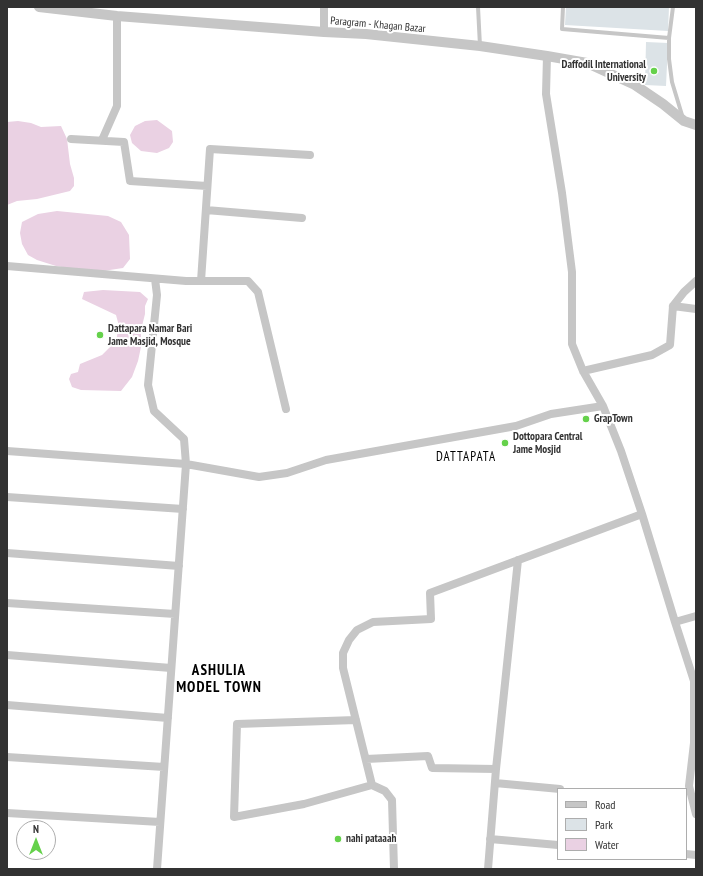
<!DOCTYPE html>
<style>
body{margin:0}
#map{position:relative;width:703px;height:876px;overflow:hidden;background:#fff;font-family:"PT Sans Narrow",sans-serif}
canvas{display:block}
.frame{position:absolute;inset:0;border:8px solid #323232;pointer-events:none}
.legend{position:absolute;left:557px;top:788px;width:130px;height:72px;box-sizing:border-box;background:#fff;border:1px solid #adadad;margin:0;padding:5px 7px;list-style:none;font-size:12px;color:#323232}
.legend li{display:flex;align-items:center;gap:8px;height:20px}
.legend b{width:20px;border:1px solid #adadad}
.north{position:absolute;left:16px;top:820px;width:40px;height:40px;box-sizing:border-box;background:#fff;border:1px solid #adadad;border-radius:50%;rotate:0deg;font-size:11px;font-weight:700;line-height:16px;text-align:center;color:#323232}
.north::after{content:'';display:block;margin:auto;width:14px;height:18px;background:#65d14b;clip-path:polygon(50% 0,100% 100%,50% 72%,0 100%)}
</style>
<div id="map">
<canvas width="703" height="876"></canvas>
<div class="frame"></div>
<ul class="legend">
<li><b style="height:5px;background:#c6c6c6"></b>Road</li>
<li><b style="height:11px;background:#dce3e7"></b>Park</li>
<li><b style="height:11px;background:#ead1e3"></b>Water</li>
</ul>
<div class="north">N</div>
</div>
<script>
const ctx = document.querySelector('canvas').getContext('2d');
ctx.lineJoin = 'round';
function paint(path, color) { ctx.fillStyle = color; ctx.fill(path, 'evenodd'); }
const poly = rows => new Path2D(rows.map(r => 'M' + r).join(''));
function strokePath(path, color, width, dash) { ctx.strokeStyle = color; ctx.lineWidth = width; ctx.lineCap = dash ? 'butt' : 'round'; ctx.setLineDash(dash || []); ctx.stroke(path); }
function drawText(font, color, halo, rows, align = 'center') {
  ctx.font = font + ' "PT Sans Narrow",sans-serif'; ctx.lineWidth = 4; ctx.setLineDash([]); ctx.textBaseline = 'middle'; ctx.strokeStyle = halo; ctx.fillStyle = color; for (const [text, x, y, turn = 0] of rows) {
    ctx.save(); ctx.translate(x, y); ctx.rotate((+turn || 0) * Math.PI / 180); ctx.textAlign = isNaN(turn) ? turn : align; if (halo) ctx.strokeText(text, 0, 0); ctx.fillText(text, 0, 0); ctx.restore();
  }
}
paint(poly([
 [566,7,669,7,668,31,565,25],
 [646,42,668,43,666,86,645,85]
]), '#dce3e7');
paint(poly([
 [157,120,172,131,173,142,169,148,157,153,141,151,132,143,130,135,135,126,145,121],
 [18,121,31,123,41,127,61,126,67,139,70,164,74,178,74,186,70,191,37,199,17,201,7,205,7,122],
 [57,211,108,216,121,222,129,235,130,259,123,268,103,271,81,270,56,266,37,260,28,255,22,244,20,233,22,222,38,214],
 [103,290,140,292,148,299,145,306,145,314,141,330,141,347,138,361,132,377,121,391,81,390,72,387,69,379,71,374,78,372,80,364,102,355,116,341,119,326,116,315,82,299,84,292]
]), '#ead1e3');
strokePath(poly([
 [478,7,480,46],
 [563,7,562,29,669,38],
 [673,7,669,38,669,59,672,82,682,115]
]), '#c6c6c6', 4);
strokePath(poly([
 [324,32,324,7],
 [547,56,546,94,562,193,572,272,572,344,583,371,603,406,621,451,642,514,675,622],
 [71,139,124,142,130,181,207,186],
 [102,140,117,106,117,16],
 [206,210,302,218],
 [7,266,186,281,248,281,258,292,286,409],
 [155,279,157,295,148,385,154,411,184,439,186,464,157,869],
 [201,281,210,149,310,155],
 [673,306,684,292,696,281],
 [583,371,652,355,670,345,673,306,696,309],
 [7,451,186,464,259,477,287,473,326,460,516,426,551,414,603,406],
 [7,497,183,509],
 [7,553,179,566],
 [7,603,175,614],
 [696,616,675,622,694,681,694,743,689,786,696,814],
 [7,655,171,668],
 [7,705,168,718],
 [356,720,237,724,234,817,304,804,372,785],
 [7,757,164,767],
 [366,759,428,756,432,768,496,769],
 [495,783,560,789],
 [7,813,160,822],
 [490,839,558,845],
 [686,854,696,855],
 [394,869,392,800,385,791,372,785,343,668,343,653,349,640,357,630,373,622,431,619,430,593,642,514],
 [488,869,496,769,518,560]
]), '#c6c6c6', 8);
strokePath(poly([
 [39,7,117,16,324,32,366,34,480,46,547,56,587,63,635,85,663,104,684,121,696,125]
]), '#c6c6c6', 10);
for (const [x, y, r, color] of [
 [654,71,4,"#65d14b"],
 [100,335,4,"#65d14b"],
 [586,419,4,"#65d14b"],
 [505,443,4,"#65d14b"],
 [338,839,4,"#65d14b"]
]) { const dot = new Path2D(); dot.arc(x, y, r, 0, 2 * Math.PI); ctx.fillStyle = color; ctx.fill(dot); strokePath(dot, '#fff', 1.5); }
drawText('11px', '#323232', '#fff', [
 ["Paragram - Khagan Bazar",378,25,5]
]);
drawText('bold 11px', '#323232', '#fff', [
 ["Daffodil International",646,65,"right"],
 ["University",646,78,"right"],
 ["Dattapara Namar Bari",108,329],
 ["Jame Masjid, Mosque",108,342],
 ["GrapTown",594,419],
 ["Dottopara Central",513,437],
 ["Jame Mosjid",513,450],
 ["nahi pataaah",346,839]
], 'left');
ctx.letterSpacing = '1px';
drawText('13px', '#000', '#fff', [
 ["DATTAPATA",466,457]
]);
ctx.letterSpacing = '0px';
ctx.letterSpacing = '1px';
drawText('bold 15px', '#000', '#fff', [
 ["ASHULIA",219,671],
 ["MODEL TOWN",219,688]
]);
ctx.letterSpacing = '0px';
</script>
